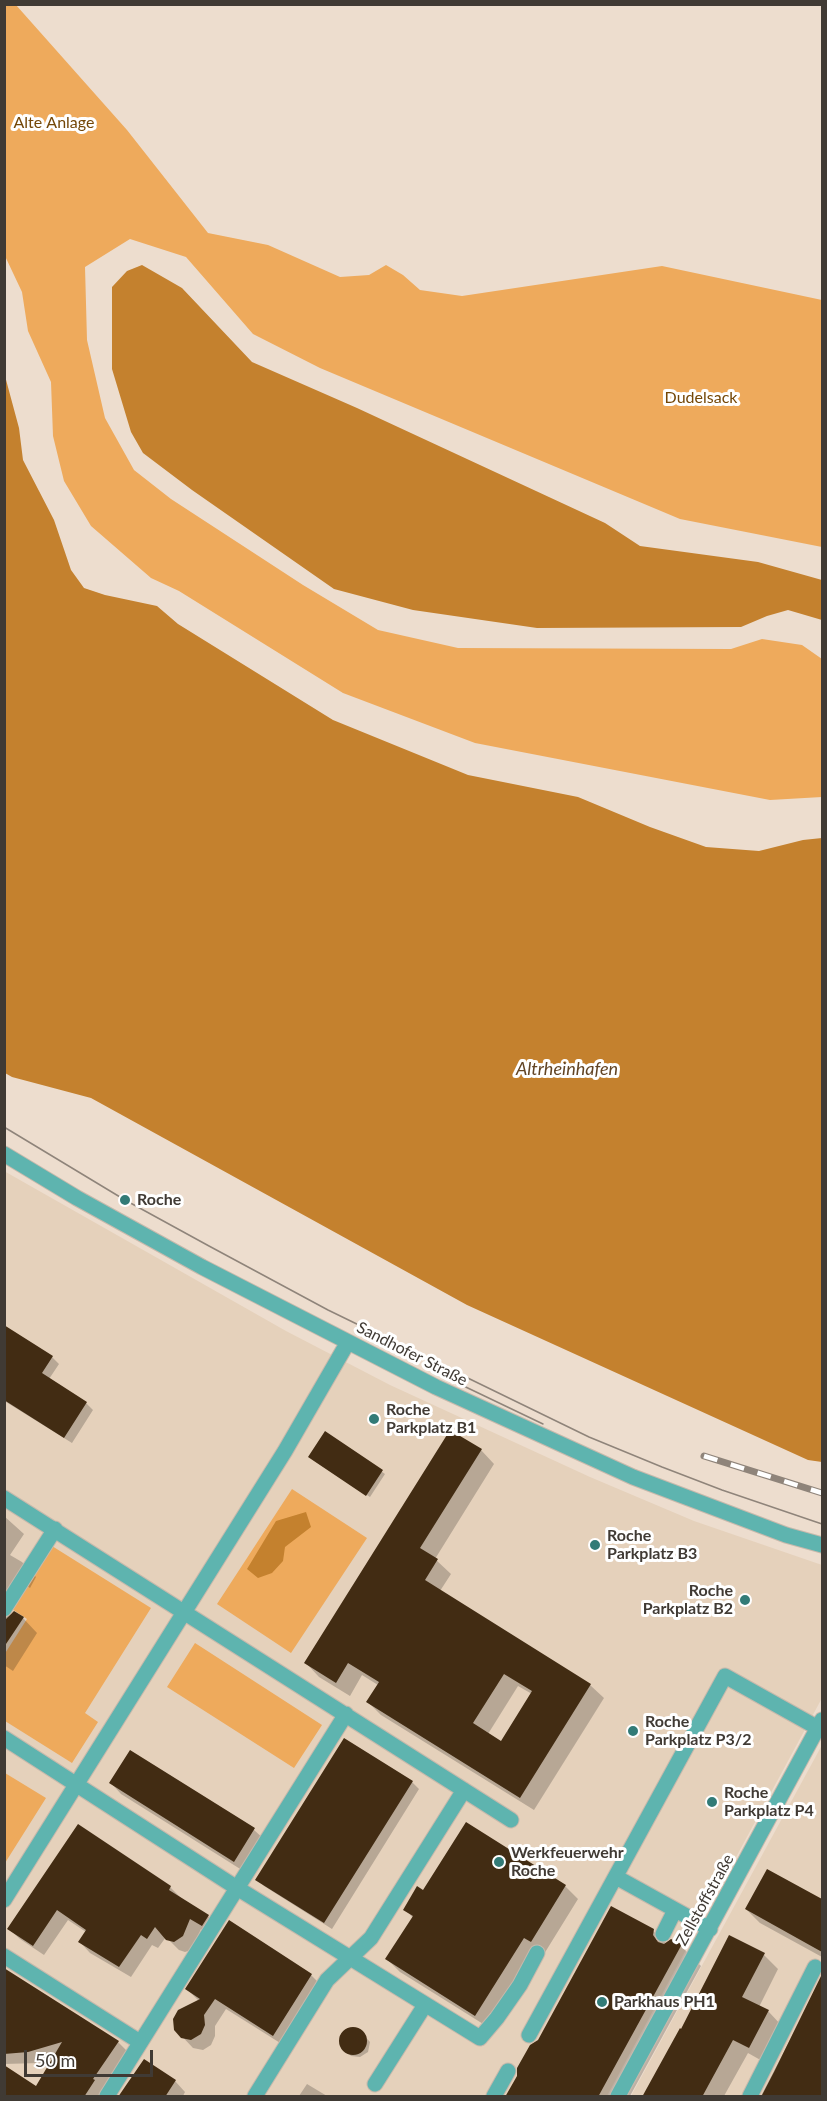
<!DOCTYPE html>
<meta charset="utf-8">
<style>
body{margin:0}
#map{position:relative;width:827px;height:2101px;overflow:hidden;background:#edddce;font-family:Lato,sans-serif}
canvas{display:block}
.frame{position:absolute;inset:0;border:6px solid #403a34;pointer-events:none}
.scale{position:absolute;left:24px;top:2050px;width:129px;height:27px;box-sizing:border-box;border:3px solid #403a34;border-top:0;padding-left:8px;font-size:18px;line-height:21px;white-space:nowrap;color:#403a34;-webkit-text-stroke:4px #fff;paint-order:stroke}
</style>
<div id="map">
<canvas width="827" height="2101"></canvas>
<div class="frame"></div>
<div class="scale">50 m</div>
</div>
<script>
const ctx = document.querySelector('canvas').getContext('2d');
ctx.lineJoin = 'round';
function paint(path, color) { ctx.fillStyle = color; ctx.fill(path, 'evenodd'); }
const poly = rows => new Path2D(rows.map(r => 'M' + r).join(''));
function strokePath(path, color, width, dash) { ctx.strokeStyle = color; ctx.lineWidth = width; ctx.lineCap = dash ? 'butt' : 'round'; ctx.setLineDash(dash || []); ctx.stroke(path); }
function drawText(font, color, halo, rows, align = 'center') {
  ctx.font = font + ' Lato,sans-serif'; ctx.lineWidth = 6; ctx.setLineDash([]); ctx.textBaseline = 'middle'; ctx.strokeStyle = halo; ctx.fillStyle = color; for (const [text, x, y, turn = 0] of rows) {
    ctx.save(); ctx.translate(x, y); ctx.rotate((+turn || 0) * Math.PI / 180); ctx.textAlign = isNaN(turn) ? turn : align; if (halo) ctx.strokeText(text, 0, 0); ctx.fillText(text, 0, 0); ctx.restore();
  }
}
paint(poly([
 [4,1171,286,1331,390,1385,590,1477,694,1521,822,1565,822,1698,607,2096,5,2096],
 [822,1745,822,2096,631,2096]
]), '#e5d1bb');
paint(poly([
 [4,5,16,5,127,130,208,233,268,245,340,277,369,275,386,265,403,275,420,290,462,296,662,266,822,300,822,547,680,519,320,368,253,334,186,257,130,239,85,267,87,340,105,418,134,470,171,499,303,585,378,630,458,648,731,649,762,639,802,645,822,659,822,797,770,800,475,743,343,693,179,591,151,578,91,526,64,481,53,436,51,382,28,331,22,292,5,256],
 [292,1489,367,1538,291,1653,217,1604],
 [52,1546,151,1608,85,1713,98,1722,72,1763,5,1721,4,1655,27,1619,12,1609],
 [195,1643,322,1725,294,1768,167,1687],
 [5,1773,46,1798,5,1863]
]), '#eeaa5c');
paint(poly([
 [142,265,182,288,252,362,357,408,605,523,640,546,758,562,822,580,822,620,788,610,767,616,741,627,537,628,413,610,334,589,192,490,143,453,131,432,112,369,112,287,127,271],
 [5,376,19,428,23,460,54,520,71,570,84,588,105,595,157,606,178,624,333,720,468,775,578,797,650,827,706,847,759,851,803,840,822,838,822,1462,808,1460,467,1305,91,1098,12,1077,5,1073],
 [306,1512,311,1527,285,1547,283,1561,272,1573,258,1578,247,1569,276,1521]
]), '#c4812e');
paint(poly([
 [4,1327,52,1357,59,1364,49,1379,86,1403,93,1410,72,1443,6,1402,4,1405],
 [326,1433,385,1474,370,1497,313,1460],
 [481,1450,494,1464,435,1559,451,1574,440,1591,590,1685,604,1698,534,1810,381,1715,368,1702,378,1685,362,1675,350,1696,319,1677,306,1663],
 [518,1686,532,1694,501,1743,488,1734],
 [4,1516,24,1534,10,1555,22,1562,36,1577,30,1588,26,1585,8,1612,12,1616,23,1618,37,1633,13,1671,4,1665],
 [345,1740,412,1782,419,1789,332,1929,264,1886,257,1879],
 [130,1752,254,1830,265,1840,245,1872,121,1794,111,1783],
 [466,1824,565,1886,578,1899,544,1954,488,2027,400,1972,387,1959,413,1918,405,1909,423,1892],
 [79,1826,170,1887,181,1898,208,1916,219,1927,213,1936,201,1929,191,1950,185,1952,179,1950,166,1937,158,1948,152,1945,131,1977,90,1953,80,1942,86,1932,68,1920,44,1955,20,1939,9,1929],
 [768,1871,822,1901,822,1957,760,1923,746,1909],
 [653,1931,667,1944,681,1946,701,1966,630,2096,507,2096,539,2041],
 [764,1955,778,1969,759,2007,768,2011,782,2026,764,2062,748,2053,724,2096,643,2096],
 [4,1970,118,2042,129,2053,102,2096,4,2096,36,2088,54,2058,40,2063,4,2064],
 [311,1975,322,1986,285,2046,226,2009,215,2026,215,2036,211,2045,203,2050,193,2048,175,2029,199,2001,187,1989],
 [819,1984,822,1986,822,2096,761,2096],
 [350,2029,360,2031,370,2042,368,2052,360,2057,351,2056,341,2044,343,2035],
 [175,2081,185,2092,183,2096,120,2096],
 [307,2084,327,2096,299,2096]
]), '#0003');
paint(poly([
 [4,1325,53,1356,42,1373,87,1402,64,1438,4,1400],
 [450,1430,482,1449,420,1548,438,1559,425,1580,591,1684,520,1798,366,1702,379,1682,348,1663,336,1683,304,1663],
 [504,1674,532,1691,501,1741,473,1723],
 [325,1431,383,1470,366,1496,308,1457],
 [14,1611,24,1617,4,1647,4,1621],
 [344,1738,413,1781,324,1923,255,1880],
 [130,1750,255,1828,234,1862,109,1783],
 [466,1822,566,1885,531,1942,524,1938,475,2016,385,1959,413,1916,403,1910,417,1886,423,1890],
 [78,1824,171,1886,169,1890,209,1915,202,1926,190,1919,183,1936,174,1942,166,1940,155,1927,147,1939,141,1935,119,1967,78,1942,86,1930,57,1910,33,1946,7,1929],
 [767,1869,822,1899,822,1952,745,1909],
 [611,1906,654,1929,653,1935,658,1942,664,1944,671,1939,682,1944,598,2097,505,2097,517,2076,517,2068,530,2045,538,2040],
 [229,1920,312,1974,273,2036,215,1999,204,2015,205,2025,201,2034,191,2040,181,2038,174,2030,173,2019,178,2010,200,1999,185,1989],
 [729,1935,765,1953,742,1997,769,2010,749,2048,733,2040,702,2097,642,2097,680,2028,681,2029],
 [4,1968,119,2041,93,2079,95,2080,84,2097,4,2097,4,2065,36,2086,62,2042,28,2052,4,2054],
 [822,1974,822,2097,761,2097,774,2072],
 '339 2041a14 14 0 1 1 28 0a14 14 0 1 1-28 0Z',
 [144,2059,176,2080,165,2097,118,2097]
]), '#422c13');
const minor = poly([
 [4,1154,77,1198,202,1267,436,1387,633,1477,786,1535,822,1545],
 [4,1498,511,1820],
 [4,1609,55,1529],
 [4,1738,237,1888,480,2038,497,2018,520,1985,537,1953],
 [616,1877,710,1929],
 [4,1900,285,1451,348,1342],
 [663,1934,675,1910],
 [4,1956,140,2042],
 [529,2035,725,1676,818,1728],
 [375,2084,425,2005],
 [107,2096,346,1714],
 [255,2096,327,1980,371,1938,464,1790],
 [494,2096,508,2071],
 [618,2096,822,1720],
 [750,2096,815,1967]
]);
strokePath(minor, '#c7b9ac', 17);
strokePath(minor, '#5eb4af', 15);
strokePath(poly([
 [4,1127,125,1200,209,1246,328,1310,478,1383,589,1437,662,1467,722,1490,822,1524],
 [449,1379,543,1424]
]), '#8f847a', 1.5);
const rail = poly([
 [704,1456,822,1493]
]);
strokePath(rail, '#8f847a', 7);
strokePath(rail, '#fff', 4.5, [14]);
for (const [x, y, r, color] of [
 [125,1200,6,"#327b77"],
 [374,1419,6,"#327b77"],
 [595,1545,6,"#327b77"],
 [745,1600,6,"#327b77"],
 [633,1731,6,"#327b77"],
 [712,1802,6,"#327b77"],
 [499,1862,6,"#327b77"],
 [602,2002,6,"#327b77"]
]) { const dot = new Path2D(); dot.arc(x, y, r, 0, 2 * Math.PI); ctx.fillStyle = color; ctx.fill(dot); strokePath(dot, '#fff', 2); }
drawText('16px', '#744707', '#fff', [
 ["Alte Anlage",54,123],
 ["Dudelsack",701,398]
]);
drawText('bold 16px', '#403a34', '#fff', [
 ["Roche",137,1200],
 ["Roche",386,1410],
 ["Parkplatz B1",386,1428],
 ["Roche",607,1536],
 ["Parkplatz B3",607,1554],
 ["Roche",733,1591,"right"],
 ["Parkplatz B2",733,1609,"right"],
 ["Roche",645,1722],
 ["Parkplatz P3/2",645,1740],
 ["Roche",724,1793],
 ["Parkplatz P4",724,1811],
 ["Werkfeuerwehr",511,1853],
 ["Roche",511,1871],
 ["Parkhaus PH1",614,2002]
], 'left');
drawText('16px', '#403a34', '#fff', [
 ["Sandhofer Straße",412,1354,27],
 ["Zellstoffstraße",705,1900,-61]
]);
drawText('italic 18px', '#624424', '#fff', [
 ["Altrheinhafen",567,1069]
]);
</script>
